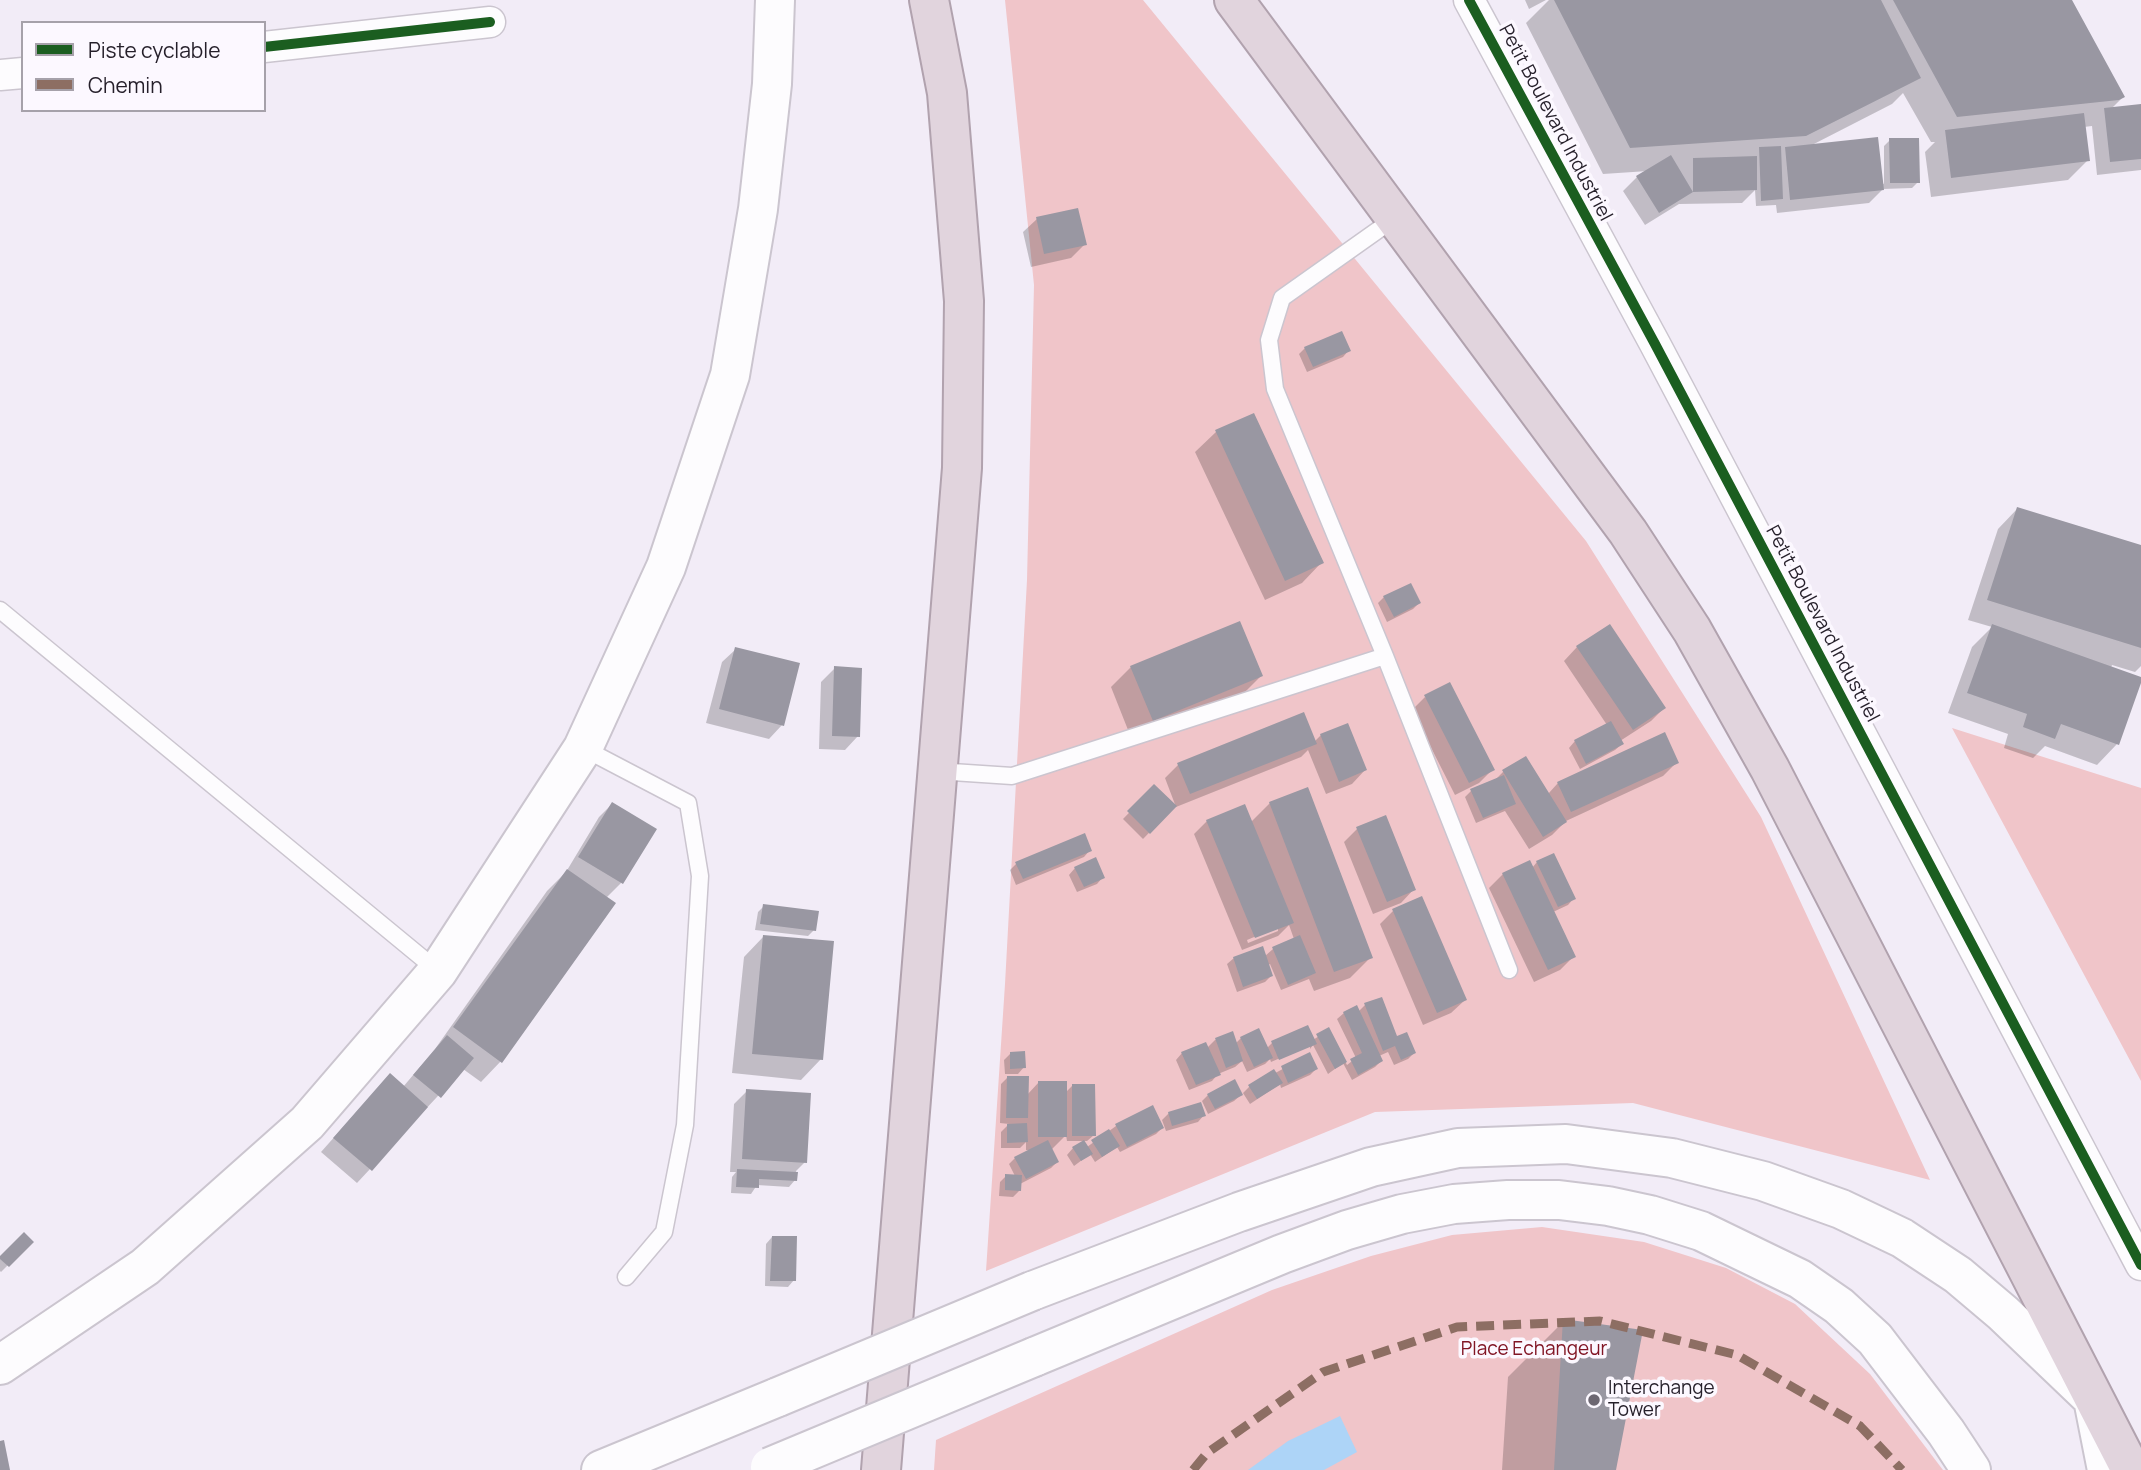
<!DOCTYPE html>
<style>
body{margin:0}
#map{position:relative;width:2141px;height:1470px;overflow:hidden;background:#f2ecf7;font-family:Manrope,sans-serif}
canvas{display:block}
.legend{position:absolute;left:21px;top:21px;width:245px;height:91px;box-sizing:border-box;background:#fcf8ff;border:2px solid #a6a1aa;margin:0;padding:9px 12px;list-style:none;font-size:21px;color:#251f2a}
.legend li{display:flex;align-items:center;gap:14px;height:35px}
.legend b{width:35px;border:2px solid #a6a1aa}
</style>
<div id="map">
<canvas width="2141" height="1470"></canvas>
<ul class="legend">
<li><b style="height:9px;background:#1b5e20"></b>Piste cyclable</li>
<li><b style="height:9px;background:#8d6e63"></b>Chemin</li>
</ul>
</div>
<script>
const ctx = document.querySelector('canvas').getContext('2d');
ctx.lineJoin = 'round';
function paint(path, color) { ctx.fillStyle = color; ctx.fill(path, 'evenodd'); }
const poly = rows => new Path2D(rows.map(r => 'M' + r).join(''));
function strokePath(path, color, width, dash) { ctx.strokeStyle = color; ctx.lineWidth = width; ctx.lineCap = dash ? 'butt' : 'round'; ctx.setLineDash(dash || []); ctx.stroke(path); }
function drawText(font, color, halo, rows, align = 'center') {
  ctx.font = font + ' Manrope,sans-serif'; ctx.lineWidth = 7; ctx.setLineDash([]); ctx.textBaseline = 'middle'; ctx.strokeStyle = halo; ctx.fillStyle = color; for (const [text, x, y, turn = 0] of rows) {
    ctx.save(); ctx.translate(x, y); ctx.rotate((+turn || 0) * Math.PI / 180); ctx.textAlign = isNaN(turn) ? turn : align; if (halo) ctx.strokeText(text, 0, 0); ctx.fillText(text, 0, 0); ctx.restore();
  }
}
paint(poly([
 [1005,0,1143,0,1586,541,1761,817,1930,1180,1633,1103,1375,1112,986,1271,1005,984,1027,580,1034,285],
 [1952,728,2141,788,2141,1081],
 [1542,1227,1644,1242,1726,1268,1795,1304,1870,1374,1943,1470,934,1470,936,1440,1272,1290,1371,1256,1452,1235]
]), '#f0c5c9');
paint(poly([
 [1340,1416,1357,1452,1324,1470,1248,1470,1288,1441]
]), '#add4f7');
paint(poly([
 [1525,0,1546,0,1529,9],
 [1549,0,2070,0,2123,97,2110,110,2141,106,2141,170,2097,175,2092,126,2084,127,2088,160,2068,180,1931,197,1925,152,1935,142,1931,142,1903,93,1892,104,1810,146,1884,184,1884,146,1890,140,1918,182,1912,188,1883,189,1869,203,1777,213,1776,205,1756,206,1755,190,1742,203,1679,204,1645,225,1623,191,1637,177,1648,171,1603,174,1526,23],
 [1037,219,1085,244,1071,258,1031,267,1023,232],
 [1305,348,1349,350,1343,357,1307,372,1299,354],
 [1253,415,1322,562,1302,583,1265,600,1195,452,1216,432],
 [2018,508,2141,547,2141,666,2135,672,2112,665,2111,668,2141,679,2117,744,2097,765,2045,746,2033,758,2004,748,2008,734,1948,713,1972,647,1992,627,1968,620,1998,529],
 [1384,597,1419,603,1413,609,1387,622,1378,603],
 [1577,647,1664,708,1651,721,1620,741,1622,744,1615,750,1580,769,1569,748,1575,741,1607,725,1564,661],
 [736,649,782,725,769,739,706,723,722,662],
 [1131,667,1261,676,1241,696,1132,740,1111,687],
 [835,668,858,736,845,750,819,749,821,682],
 [1425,697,1492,770,1479,783,1455,795,1412,710],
 [1321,735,1365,770,1352,784,1326,794,1308,750,1301,757,1176,807,1165,778,1178,765,1314,742],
 [1525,758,1548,794,1558,783,1677,762,1663,776,1566,821,1552,835,1529,849,1505,811,1476,823,1465,797,1471,791,1494,781,1503,772],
 [1154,787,1175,806,1143,839,1123,819],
 [1270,803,1371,957,1350,978,1314,991,1309,979,1281,990,1270,964,1268,965,1271,976,1265,982,1237,992,1227,964,1234,958,1265,956,1273,949,1294,939,1289,925,1278,936,1242,950,1194,834,1207,821,1250,823],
 [1278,927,1278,931,1248,943,1247,940],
 [612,804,654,830,621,883,606,898,501,1061,481,1082,463,1069,357,1183,321,1152,377,1089,403,1087,435,1049,547,891,566,872,599,817],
 [1357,829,1414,889,1401,903,1373,914,1344,842],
 [1090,850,1084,857,1016,885,1010,870,1016,864],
 [1537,862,1574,898,1568,905,1553,912,1574,956,1560,970,1534,982,1489,888,1503,874,1532,868],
 [1075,868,1103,877,1097,884,1077,892,1069,875],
 [764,906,814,930,808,936,755,930,758,912],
 [1393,911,1465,1000,1451,1013,1423,1025,1380,924],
 [764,936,821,1059,801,1080,732,1073,744,957],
 [1365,1005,1396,1039,1414,1053,1408,1059,1394,1065,1388,1052,1379,1056,1381,1061,1375,1067,1352,1080,1343,1063,1328,1074,1313,1045,1310,1049,1310,1045,1271,1062,1270,1059,1265,1064,1247,1072,1242,1061,1235,1067,1218,1074,1212,1081,1189,1090,1176,1060,1182,1053,1207,1048,1215,1040,1231,1034,1235,1044,1241,1038,1267,1048,1272,1043,1313,1040,1328,1030,1347,1065,1356,1058,1337,1019,1344,1013,1356,1007,1358,1012],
 [1010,1054,1024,1067,1018,1074,1005,1074,1004,1060],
 [1309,1055,1316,1069,1310,1075,1281,1088,1280,1084,1250,1104,1243,1093,1249,1087],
 [1007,1078,1027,1095,1039,1082,1065,1093,1072,1086,1094,1135,1087,1141,1067,1141,1066,1135,1051,1150,1057,1162,1051,1168,1020,1184,1019,1191,1013,1197,999,1196,1000,1182,1006,1176,1015,1176,1009,1164,1015,1158,1032,1150,1026,1150,1026,1142,1020,1148,1001,1148,1001,1132,1009,1124,1000,1123,1001,1084],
 [747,1091,805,1162,796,1171,795,1180,789,1187,757,1185,751,1194,731,1193,732,1177,736,1172,730,1172,734,1104],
 [1208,1095,1241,1095,1234,1101,1208,1114,1202,1101],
 [1152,1107,1162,1128,1156,1134,1120,1152,1117,1147,1095,1162,1090,1154,1074,1166,1067,1155,1073,1148,1087,1147,1116,1126],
 [1169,1113,1204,1115,1198,1122,1166,1131,1162,1120],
 [772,1237,794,1280,788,1287,765,1286,766,1244],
 [31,1242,1,1272,0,1271,0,1258],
 [1564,1321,1614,1470,1502,1470,1508,1377]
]), '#0003');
paint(poly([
 [1554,0,1881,0,1921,78,1806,136,1630,148],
 [1893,0,2072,0,2125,97,2119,100,1957,117],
 [2141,104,2141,159,2110,162,2104,108],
 [2084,113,2090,161,1951,178,1945,130],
 [1878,137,1884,190,1790,200,1785,147],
 [1889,138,1919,138,1920,183,1890,183],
 [1781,146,1783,199,1761,201,1759,147],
 [1671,155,1693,192,1659,213,1636,176],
 [1757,156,1757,190,1693,192,1693,158],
 [1078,208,1087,245,1044,254,1036,217],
 [1342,331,1351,351,1313,367,1304,347],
 [1254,413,1324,563,1285,581,1215,430],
 [2017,507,2141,545,2141,648,1987,600],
 [1411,583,1421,603,1394,617,1383,596],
 [1240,621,1263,676,1153,721,1130,666],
 [1610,624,1666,708,1633,730,1576,646],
 [1992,624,2141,677,2141,683,2119,745,2061,724,2055,739,2023,727,2027,714,1967,693],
 [735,647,800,663,784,726,719,709],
 [834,666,862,668,860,737,832,736],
 [1450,682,1495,770,1469,783,1424,695],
 [1304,712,1317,744,1190,794,1177,763],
 [1611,721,1624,744,1586,764,1574,740],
 [1348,723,1367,770,1339,782,1320,734],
 [1665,732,1679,763,1571,812,1557,782],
 [1526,756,1567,822,1543,837,1502,770],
 [1504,775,1516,804,1483,818,1470,789],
 [1154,784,1177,806,1150,834,1127,811],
 [1308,787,1373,958,1334,972,1269,802],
 [612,802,657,829,623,884,578,857],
 [1245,804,1294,923,1255,938,1206,820],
 [1386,815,1416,890,1387,902,1356,827],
 [1085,833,1092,851,1023,879,1015,862],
 [1554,853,1576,899,1558,907,1536,861],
 [1096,857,1105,878,1084,887,1074,867],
 [1530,860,1576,957,1548,970,1502,873],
 [567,869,616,903,502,1063,453,1027],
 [1422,896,1467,1000,1437,1013,1392,909],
 [763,904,819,911,816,931,760,924],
 [763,935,834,941,823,1060,752,1054],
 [1300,935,1316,973,1288,985,1272,947],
 [1263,946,1273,976,1243,987,1233,957],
 [1382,997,1397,1036,1407,1032,1416,1053,1401,1060,1395,1046,1383,1051,1364,1003],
 [1357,1005,1383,1061,1358,1075,1350,1059,1362,1053,1343,1012],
 [1308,1025,1317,1044,1279,1060,1271,1041],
 [1329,1027,1347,1062,1335,1069,1316,1034],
 [1259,1028,1273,1058,1254,1067,1240,1037],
 [1233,1031,1243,1061,1226,1068,1215,1038],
 [447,1035,474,1058,441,1098,413,1075],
 [1206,1042,1221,1075,1196,1085,1181,1052],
 [1025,1051,1026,1068,1010,1069,1010,1052],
 [1310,1052,1318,1069,1288,1083,1281,1066],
 [1274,1069,1283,1083,1257,1099,1248,1085],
 [390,1073,428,1107,372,1171,333,1138],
 [1007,1076,1029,1076,1028,1118,1006,1118],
 [1235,1079,1243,1095,1215,1109,1207,1094],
 [1038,1081,1067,1081,1067,1137,1038,1137],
 [1072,1084,1095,1084,1096,1136,1072,1136],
 [746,1089,811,1093,807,1163,742,1159],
 [1201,1102,1206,1116,1172,1126,1168,1112],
 [1153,1105,1164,1128,1127,1147,1115,1124],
 [1027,1123,1028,1142,1007,1143,1007,1124],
 [1109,1129,1120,1146,1102,1157,1091,1140],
 [1048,1140,1059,1162,1026,1179,1014,1157],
 [1084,1140,1093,1154,1081,1161,1072,1147],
 [737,1169,798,1172,797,1181,759,1179,759,1188,736,1187],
 [1005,1174,1022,1175,1021,1191,1005,1190],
 [24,1232,34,1242,9,1267,0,1259,0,1256],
 [772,1236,797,1236,796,1281,770,1281],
 [1563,1319,1643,1330,1616,1470,1554,1470],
 [4,1440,10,1470,0,1470,0,1441]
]), '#9997a2');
const lane = poly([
 [1395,218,1282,298,1269,340,1275,389,1385,656,1509,970],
 [0,610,438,971],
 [583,748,688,803,700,876,685,1125,664,1232,626,1277],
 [937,771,1012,776,1385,656]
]);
const street = poly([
 [1469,0,1655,344,2141,1265],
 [264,47,490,22],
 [0,75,23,73]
]);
const secondary = poly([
 [1032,1291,1239,1212,1371,1167,1458,1148,1566,1144,1672,1158,1763,1181,1841,1209,1902,1238,1958,1275,2003,1313,2093,1399,2107,1470],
 [1034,1357,1282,1254,1347,1230,1402,1214,1454,1204,1508,1200,1559,1200,1608,1206,1650,1215,1701,1231,1800,1279,1839,1306,1875,1339,1946,1432,1971,1470],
 [0,1365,145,1267,307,1123,438,971,583,748,666,567,730,375,758,209,772,84,775,0],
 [601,1470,778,1397]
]);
const highway = poly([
 [1234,0,1628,532,1692,630,1770,769,2131,1470],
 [881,1470,962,468,964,301,947,93,929,0]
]);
strokePath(lane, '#cbc5cf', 19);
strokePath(street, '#cbc5cf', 33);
strokePath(secondary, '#cbc5cf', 42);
strokePath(highway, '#b1a2ae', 42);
strokePath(lane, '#fdfcfe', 16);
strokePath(street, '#fdfcfe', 30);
strokePath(secondary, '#fdfcfe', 38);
strokePath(highway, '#e1d4dd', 38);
const secondaryBridge = poly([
 [778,1397,1032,1291],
 [770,1467,1034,1357]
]);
strokePath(secondaryBridge, '#cbc5cf', 42, []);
strokePath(secondaryBridge, '#fdfcfe', 38);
strokePath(poly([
 [1193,1470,1207,1453,1323,1372,1457,1327,1600,1321,1737,1355,1860,1426,1902,1470]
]), '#8d6e63', 9, [18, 9]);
strokePath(poly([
 [1469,0,1655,344,2141,1265],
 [264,47,490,22]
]), '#1b5e20', 10);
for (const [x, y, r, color] of [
 [1594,1400,7,"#6d6772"]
]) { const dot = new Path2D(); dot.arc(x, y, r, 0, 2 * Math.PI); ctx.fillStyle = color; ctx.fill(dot); strokePath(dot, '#fcf8ff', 2.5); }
drawText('19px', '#251f2a', '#fcf8ff', [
 ["Petit Boulevard Industriel",1555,123,62],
 ["Petit Boulevard Industriel",1822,624,62]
]);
drawText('19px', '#811524', '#fcf8ff', [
 ["Place Echangeur",1534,1350]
]);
drawText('19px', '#251f2a', '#fcf8ff', [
 ["Interchange",1608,1389],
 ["Tower",1608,1411]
], 'left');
</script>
